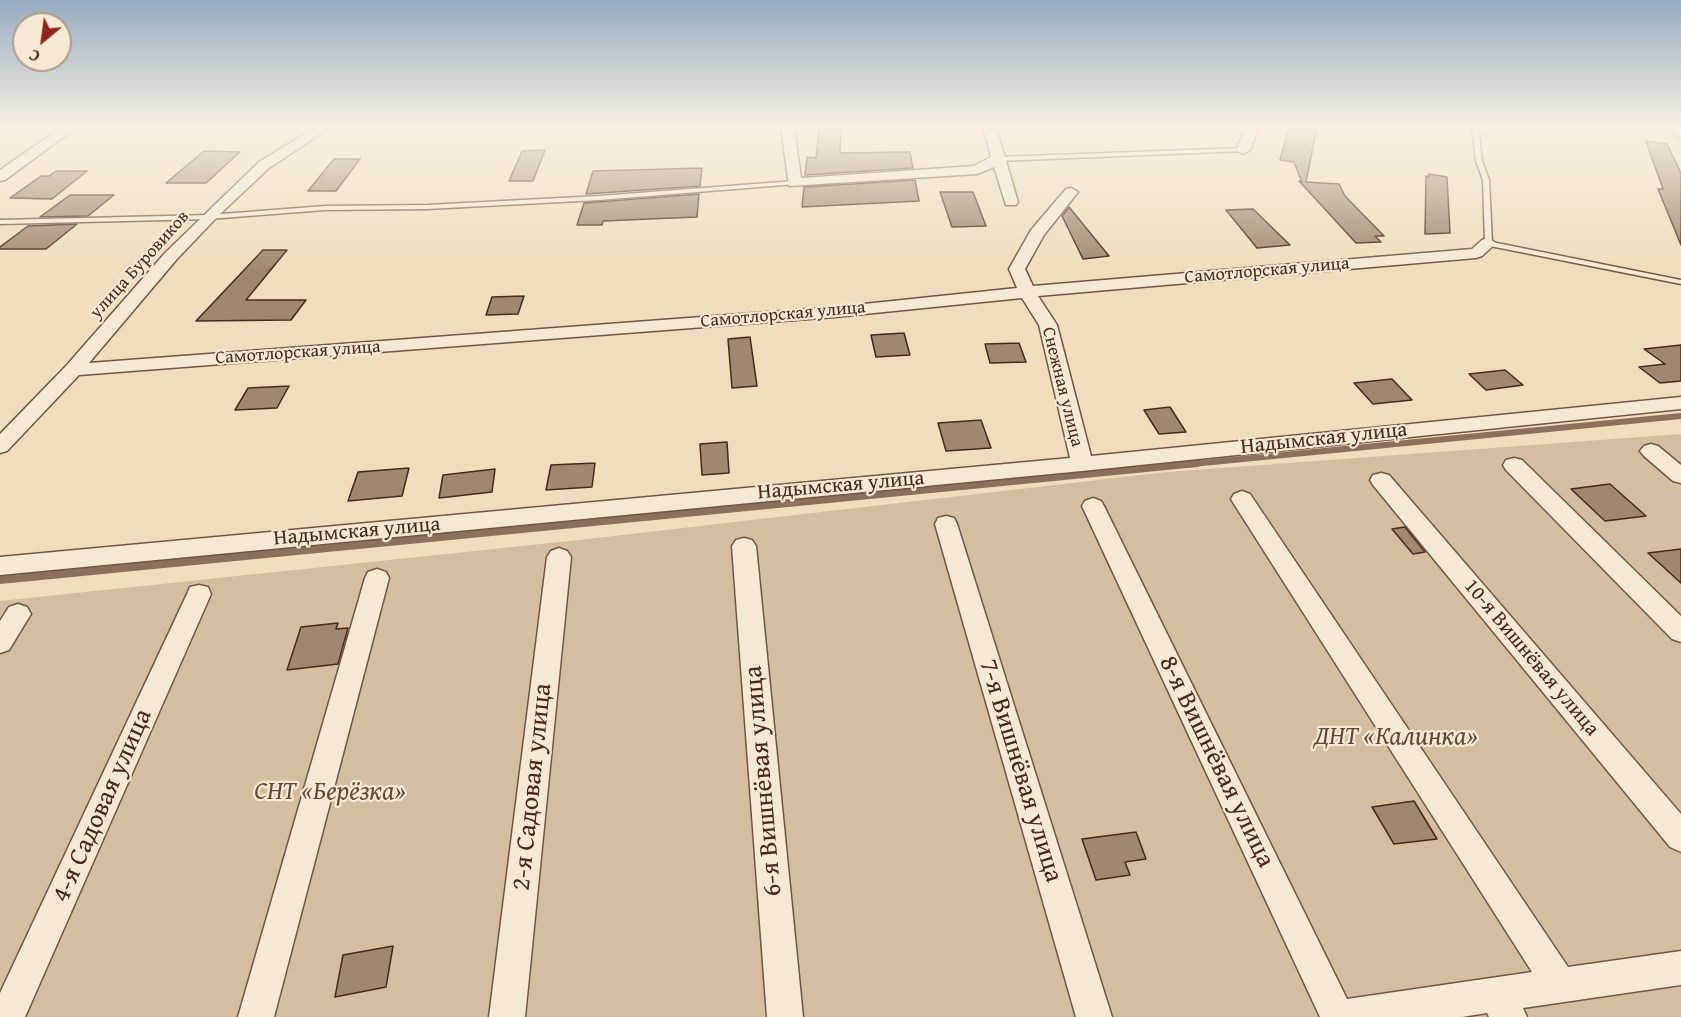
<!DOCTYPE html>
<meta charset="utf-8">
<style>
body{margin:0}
#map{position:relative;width:1681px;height:1017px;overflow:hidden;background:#f0ddbd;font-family:"Gentium Book Plus",serif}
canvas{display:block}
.north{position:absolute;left:12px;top:12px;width:60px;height:60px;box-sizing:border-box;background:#f5e9d4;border:2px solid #b09c8a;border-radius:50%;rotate:209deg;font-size:16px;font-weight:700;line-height:24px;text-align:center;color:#48291c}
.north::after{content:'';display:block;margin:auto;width:21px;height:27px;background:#8f2418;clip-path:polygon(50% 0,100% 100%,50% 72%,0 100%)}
</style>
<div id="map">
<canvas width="1681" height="1017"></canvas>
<div class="north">С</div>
</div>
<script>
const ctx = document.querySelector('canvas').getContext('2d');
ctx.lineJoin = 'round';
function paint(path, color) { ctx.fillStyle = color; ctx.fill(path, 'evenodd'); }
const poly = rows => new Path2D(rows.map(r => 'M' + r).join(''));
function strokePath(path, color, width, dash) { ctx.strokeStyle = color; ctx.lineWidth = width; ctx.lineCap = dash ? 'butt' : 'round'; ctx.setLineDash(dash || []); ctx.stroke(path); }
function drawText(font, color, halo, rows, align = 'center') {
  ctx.font = font + ' "Gentium Book Plus",serif'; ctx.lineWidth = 4.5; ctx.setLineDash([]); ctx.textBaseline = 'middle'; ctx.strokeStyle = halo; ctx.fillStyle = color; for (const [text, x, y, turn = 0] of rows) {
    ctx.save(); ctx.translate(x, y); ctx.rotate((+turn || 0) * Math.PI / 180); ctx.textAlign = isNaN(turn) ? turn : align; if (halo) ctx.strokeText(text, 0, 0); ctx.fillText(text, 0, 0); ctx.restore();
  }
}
paint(poly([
 [1681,434,1681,1017,0,1017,0,601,579,540,1167,472]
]), '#d3bea2');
strokePath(poly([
 [1182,465,1681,416]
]), '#8b705c', 6);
strokePath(poly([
 [0,580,1197,463]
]), '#8b705c', 8);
const building = poly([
 [819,127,841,127,840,153,910,152,913,168,805,175,807,157,816,158,819,127],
 [1289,127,1317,127,1306,182,1339,184,1345,196,1384,236,1375,236,1381,242,1356,243,1299,181,1302,182,1294,162,1280,160,1289,127],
 [1646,141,1667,144,1681,173,1681,245,1658,189,1663,189,1646,141],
 [545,150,533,181,509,181,522,151,545,150],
 [204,151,240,152,206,183,166,183,204,151],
 [334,159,360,159,336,191,308,191,334,159],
 [702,168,700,186,586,194,593,171,702,168],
 [56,171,87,171,52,199,10,198,41,176,49,176,56,171],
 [1429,174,1447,177,1450,233,1425,234,1426,176,1429,177,1429,174],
 [915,180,919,201,802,207,804,187,915,180],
 [940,192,973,192,986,226,952,227,940,192],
 [699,194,697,217,603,221,602,225,577,225,584,203,699,194],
 [70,195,114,195,88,216,40,217,70,195],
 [1069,207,1109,256,1083,259,1062,216,1069,207],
 [1253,209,1290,245,1257,248,1226,210,1253,209],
 [77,224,46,249,0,249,0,247,28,226,77,224],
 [263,250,287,250,246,300,306,300,291,320,196,321,263,250],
 [524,296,518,314,486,315,492,297,524,296],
 [904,333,910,355,876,357,871,335,904,333],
 [750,337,757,386,732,388,728,339,750,337],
 [1019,343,1026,362,990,363,985,344,1019,343],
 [1681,345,1681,381,1660,383,1639,367,1665,364,1644,349,1681,345],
 [1505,370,1523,385,1486,390,1469,374,1505,370],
 [1392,379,1412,400,1373,404,1354,383,1392,379],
 [289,386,277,408,235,410,248,388,289,386],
 [1170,407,1186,432,1159,434,1144,410,1170,407],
 [981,420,991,448,946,451,938,423,981,420],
 [727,442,729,473,702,475,700,444,727,442],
 [595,463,592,487,546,490,551,465,595,463],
 [409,468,402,496,348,501,358,472,409,468],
 [495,469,492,492,439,498,443,475,495,469],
 [1610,484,1646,516,1605,521,1571,489,1610,484],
 [1405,527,1425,552,1413,554,1392,529,1405,527],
 [1681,549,1681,583,1648,553,1681,549],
 [338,623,336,629,348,628,338,664,287,670,301,627,338,623],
 [1414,801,1437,839,1394,844,1372,807,1414,801],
 [1136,832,1146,859,1125,862,1130,875,1096,880,1082,839,1136,832],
 [393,946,386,987,335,997,343,955,393,946]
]);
paint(building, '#9f8770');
strokePath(building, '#48291c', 1.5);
const service = poly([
 [1472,127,1478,127,1482,161,1489,180,1492,242,1681,280,1681,284,1485,245,1483,180,1476,161,1472,127],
 [1243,148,1245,149,1245,151,998,161,995,159,998,157,1243,148],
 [794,181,796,182,796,184,599,200,427,209,325,210,209,219,0,224,0,220,209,215,325,206,427,205,599,196,794,181]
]);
const minor = poly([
 [62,127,77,127,5,180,0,181,0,170,62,127],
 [316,127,331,127,269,168,219,215,177,259,89,363,835,307,1017,288,1009,269,1031,230,1066,189,1071,188,1078,192,1044,235,1025,269,1033,286,1472,249,1482,240,1488,238,1496,243,1482,256,1476,258,1038,296,1057,325,1091,456,1681,397,1681,409,1082,471,0,575,0,557,1070,458,1039,325,1022,298,835,317,79,375,7,451,0,453,0,434,66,366,165,253,259,162,316,127],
 [781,127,794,127,801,178,974,166,991,157,983,127,996,127,1018,202,1016,205,1006,205,994,167,977,174,789,186,781,127],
 [1246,127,1259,127,1250,150,1243,154,1236,150,1246,127],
 [1672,127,1681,127,1681,137,1676,136,1672,127],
 [1651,444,1658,446,1681,465,1681,483,1673,481,1644,456,1640,451,1644,446,1651,444],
 [1514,458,1522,460,1681,616,1681,642,1672,639,1506,470,1503,465,1506,460,1514,458],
 [1381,473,1389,475,1681,814,1681,852,1670,847,1373,485,1370,480,1373,475,1381,473],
 [1242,491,1250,494,1568,967,1681,951,1681,985,1523,1008,1527,1017,1489,1017,1487,1013,1462,1017,1320,1017,1082,506,1085,501,1093,498,1101,501,1104,506,1347,999,1532,972,1234,504,1231,499,1234,494,1242,491],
 [946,516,954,518,957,524,1112,1017,1076,1017,935,524,938,518,946,516],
 [744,538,752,540,756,546,803,1017,767,1017,732,546,736,540,744,538],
 [559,548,567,551,571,557,525,1017,489,1017,547,557,551,551,559,548],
 [377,569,386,572,389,578,274,1017,238,1017,365,578,368,572,377,569],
 [199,585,208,587,211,594,25,1017,0,1017,0,993,187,594,190,587,199,585],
 [18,604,27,607,31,614,9,650,0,653,0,621,9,607,18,604]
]);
strokePath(service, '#725644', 3);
strokePath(minor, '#725644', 3);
paint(service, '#f5e9d4');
paint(minor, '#f5e9d4');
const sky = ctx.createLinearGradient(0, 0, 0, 270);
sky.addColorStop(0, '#94acc1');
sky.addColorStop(0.47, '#f8f0e1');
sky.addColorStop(1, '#f8f0e100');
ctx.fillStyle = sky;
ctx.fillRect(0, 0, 1681, 270);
drawText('18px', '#48291c', '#f5e9d4', [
 ["улица Буровиков",140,265,-48],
 ["Самотлорская улица",1267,271,-5],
 ["Самотлорская улица",783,315,-5],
 ["Самотлорская улица",298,353,-4],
 ["Снежная улица",1062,387,76]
]);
drawText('21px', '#48291c', '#f5e9d4', [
 ["Надымская улица",1324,439,-6],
 ["Надымская улица",841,486,-5],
 ["Надымская улица",357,532,-5],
 ["10-я Вишнёвая улица",1531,658,50]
]);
drawText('italic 26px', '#644737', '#f5e9d4', [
 ["ДНТ «Калинка»",1396,737],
 ["СНТ «Берёзка»",330,792]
]);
drawText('26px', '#48291c', '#f5e9d4', [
 ["8-я Вишнёвая улица",1216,762,64],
 ["7-я Вишнёвая улица",1020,771,73],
 ["6-я Вишнёвая улица",764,781,-95],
 ["2-я Садовая улица",533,787,-84],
 ["4-я Садовая улица",103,806,-66]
]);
</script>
